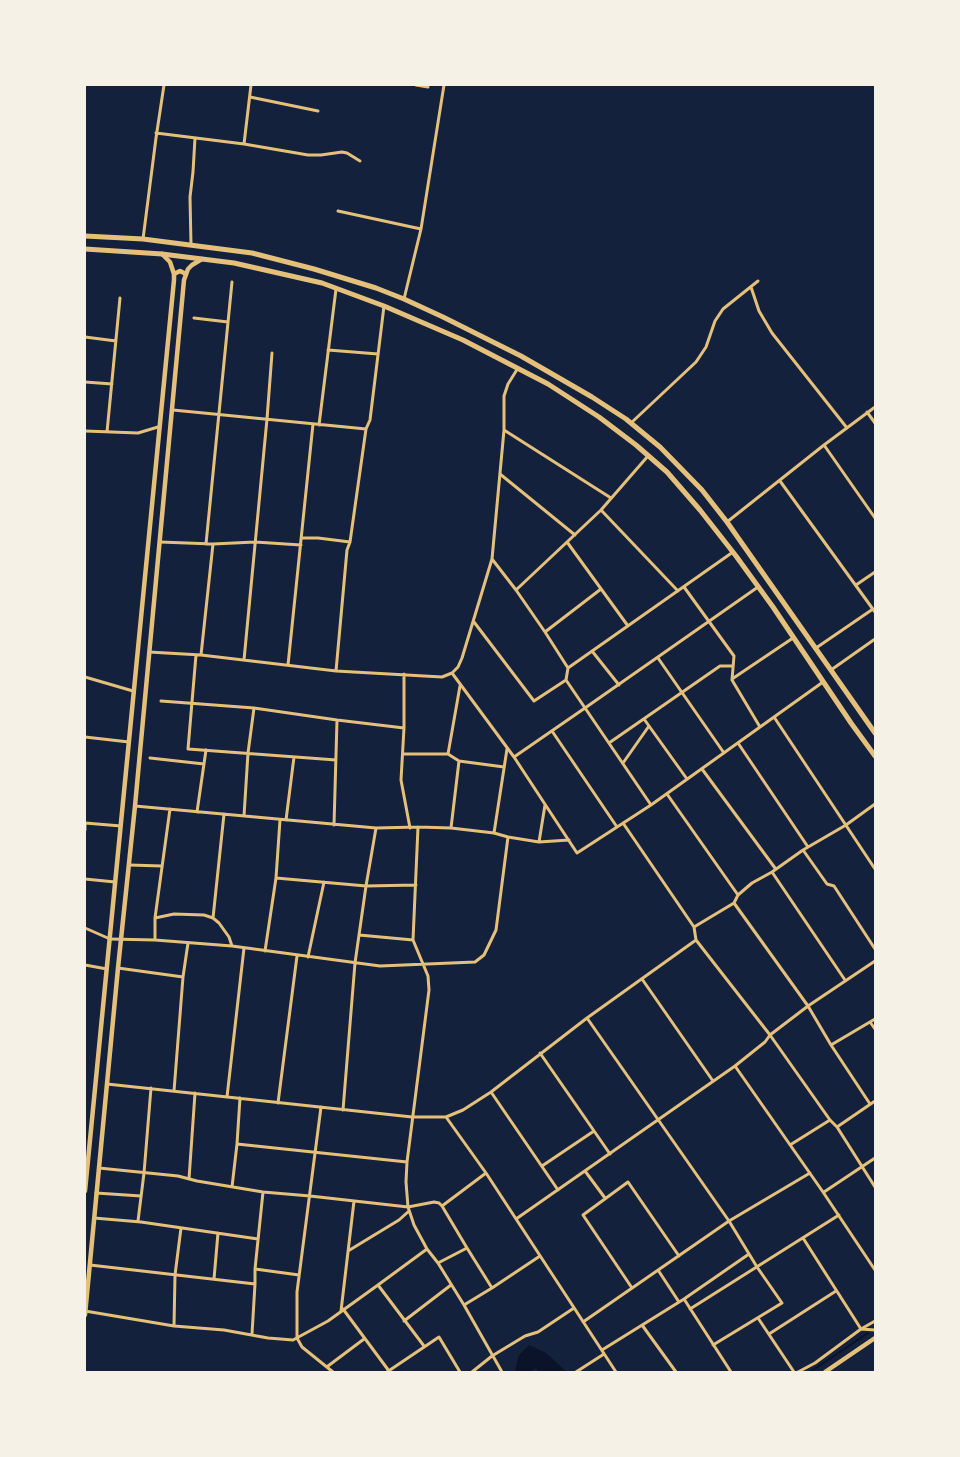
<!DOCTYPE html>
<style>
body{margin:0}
#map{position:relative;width:960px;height:1457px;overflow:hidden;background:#14213d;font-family:Manrope,sans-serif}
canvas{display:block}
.frame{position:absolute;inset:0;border:86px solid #f6f1e7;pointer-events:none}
</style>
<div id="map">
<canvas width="960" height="1457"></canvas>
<div class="frame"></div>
</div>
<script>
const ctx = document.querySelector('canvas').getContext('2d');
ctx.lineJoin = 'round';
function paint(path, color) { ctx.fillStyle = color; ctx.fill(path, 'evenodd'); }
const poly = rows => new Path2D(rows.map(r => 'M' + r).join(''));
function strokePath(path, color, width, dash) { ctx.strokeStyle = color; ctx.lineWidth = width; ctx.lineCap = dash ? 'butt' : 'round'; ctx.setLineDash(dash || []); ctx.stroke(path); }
paint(poly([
 [529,1345,546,1353,567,1372,538,1372,536,1368,530,1372,516,1372,515,1370,519,1355]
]), '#0b132b');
strokePath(poly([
 [810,1372,868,1333]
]), '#0b132b', 2);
strokePath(poly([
 [416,85,428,87],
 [250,97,318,111],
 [156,133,244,144,308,155,321,155,342,152,347,153,360,161],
 [244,144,251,85],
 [338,211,421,229],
 [143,239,156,138,164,85],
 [191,245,190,197,193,172,195,138],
 [751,287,759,311,772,333,847,428],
 [404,299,421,229,444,85],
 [194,318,228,322],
 [85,337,116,341],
 [328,350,378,354],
 [85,382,112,384],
 [173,410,366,429],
 [867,412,875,423],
 [631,423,696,362,706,347,715,321,723,309,758,281],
 [319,425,336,289],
 [504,430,611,498],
 [85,431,138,433,158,427],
 [107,432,120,298],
 [824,445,875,518],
 [500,474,575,535],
 [780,481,875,612],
 [601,510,678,591],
 [727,522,824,445,875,407],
 [302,538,318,538,350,542],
 [160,542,213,544,255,542,301,545],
 [567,542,628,626],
 [206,544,232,282],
 [492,559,516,590,545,632,568,668,566,680,651,805],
 [856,585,875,572],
 [684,587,734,656,732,680,760,727],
 [516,590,601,510,648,456],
 [474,622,534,701,566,680],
 [545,632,601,589],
 [816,648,873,609],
 [592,651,619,685],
 [149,652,201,655,336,671,442,677,452,673,458,667,462,658,492,559,504,430,504,396,508,384,518,368],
 [196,655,188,749,336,760],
 [201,655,213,544],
 [658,658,724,753],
 [244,660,267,419,272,353],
 [288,665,313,424],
 [568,668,733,552],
 [831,670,875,639],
 [336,671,347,550,350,542,366,429,370,420,384,306],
 [452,673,514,757,577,853,651,805,823,682],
 [404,674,404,728,401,780,410,828],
 [85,677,133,691],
 [732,679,793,638],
 [161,701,254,708,337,720,404,728],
 [774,717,875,869],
 [644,719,687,779],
 [552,731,617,827],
 [85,737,129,742],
 [609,743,720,666,732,666],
 [738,743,808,847],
 [403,754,448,754,459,761,504,767],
 [448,754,460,686],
 [514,757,585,708,758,587],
 [150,758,204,764],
 [623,763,649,726],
 [702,769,775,868],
 [667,794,738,895],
 [135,806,376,828,418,827,451,828,494,833,508,837,539,842,569,840],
 [197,812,206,750],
 [244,816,248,753,254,708],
 [286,820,294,757],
 [85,823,121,826],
 [623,823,694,927,696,940,770,1035,830,1120,837,1127,875,1187],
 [334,825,337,720],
 [418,827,413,940,428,976,429,990,407,1162,406,1182,408,1207,414,1225,427,1249,438,1263,464,1305,502,1372],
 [451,828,459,761],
 [85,830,85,823],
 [494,833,507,749],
 [539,842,545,805],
 [803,850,827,884,834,886,875,949],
 [129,865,162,866],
 [772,872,845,980],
 [276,878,366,886,416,885],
 [85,879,115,882],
 [734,903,808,1006,831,1045,870,1104],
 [155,918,170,809],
 [213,918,224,814],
 [694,927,734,903,738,895,752,883,772,872,803,850,846,825,875,804],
 [85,928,110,939,155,940,232,946,380,966,475,962,484,955,496,930,508,837],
 [359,935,413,940],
 [155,940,155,918,174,914,204,915,213,918,219,923,229,937,232,946],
 [265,951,276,878,280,820],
 [308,957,324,882],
 [85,965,107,969],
 [118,968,183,977],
 [642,979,713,1081],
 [587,1018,729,1221,757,1267,782,1303,713,1345],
 [870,1022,875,1029],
 [831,1045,875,1019],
 [540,1053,610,1154],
 [735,1066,823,1192,875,1270],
 [107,1084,412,1117,446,1117,463,1110,491,1092,587,1018,696,940],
 [174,1091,183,977,188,943],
 [491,1092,558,1190],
 [227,1097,244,948],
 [278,1103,297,956],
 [321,1107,297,1292,297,1338,302,1347,333,1372],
 [343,1110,355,963,366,886,376,828],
 [446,1117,486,1173,616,1372],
 [837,1127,875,1101],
 [237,1144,407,1162],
 [790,1145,830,1120],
 [542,1166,594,1131],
 [99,1168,178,1176,197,1181,263,1192,310,1196,408,1207,434,1202,439,1203,442,1206,467,1248,492,1288],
 [585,1171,605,1198],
 [189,1179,195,1093],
 [232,1187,237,1144,240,1098],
 [824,1192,875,1158],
 [96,1193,141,1196],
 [442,1206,486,1173],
 [94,1218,141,1222,258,1239],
 [516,1219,735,1066,765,1042,770,1035,808,1006,875,961],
 [138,1221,144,1173,151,1088],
 [803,1238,861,1329,875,1330],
 [348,1251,399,1220,409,1211],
 [438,1263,467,1248],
 [90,1265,255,1284],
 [255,1269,299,1275],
 [658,1270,679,1302],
 [214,1279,218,1233],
 [378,1285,424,1346],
 [632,1288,583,1215,628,1182,679,1256],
 [684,1299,731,1372],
 [464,1305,492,1288,540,1256],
 [343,1309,389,1371],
 [690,1309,839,1215],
 [85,1311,174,1326,224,1330,268,1338,293,1340,328,1321,378,1285,427,1249],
 [341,1311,354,1201],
 [758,1318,794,1372],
 [404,1321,451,1285],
 [583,1322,729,1221,810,1173],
 [642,1325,676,1372],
 [174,1326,175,1275,181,1228],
 [252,1334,255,1284,255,1269,263,1192],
 [769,1334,836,1291],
 [602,1350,684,1299,749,1254],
 [328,1366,364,1339],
 [387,1372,439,1337,460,1372],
 [472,1372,492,1356,525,1336,538,1332,574,1308],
 [576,1372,604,1354],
 [798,1372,815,1363,861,1329,875,1321]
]), '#e5c07b', 3);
strokePath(poly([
 [174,274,180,271,186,274],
 [85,1191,174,280,174,274,170,262,162,254],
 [85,1315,118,968,135,806,184,280,188,269,192,265,202,259],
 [825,1372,875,1338]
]), '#e5c07b', 4.5);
strokePath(poly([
 [85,236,143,239,252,253,314,269,376,288,404,299,443,317,521,356,592,397,626,419,660,447,702,490,727,522,875,733],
 [85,249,162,254,234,263,322,283,384,306,463,340,548,384,599,417,636,445,667,472,700,510,736,556,773,607,851,723,875,756]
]), '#e5c07b', 5);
</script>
